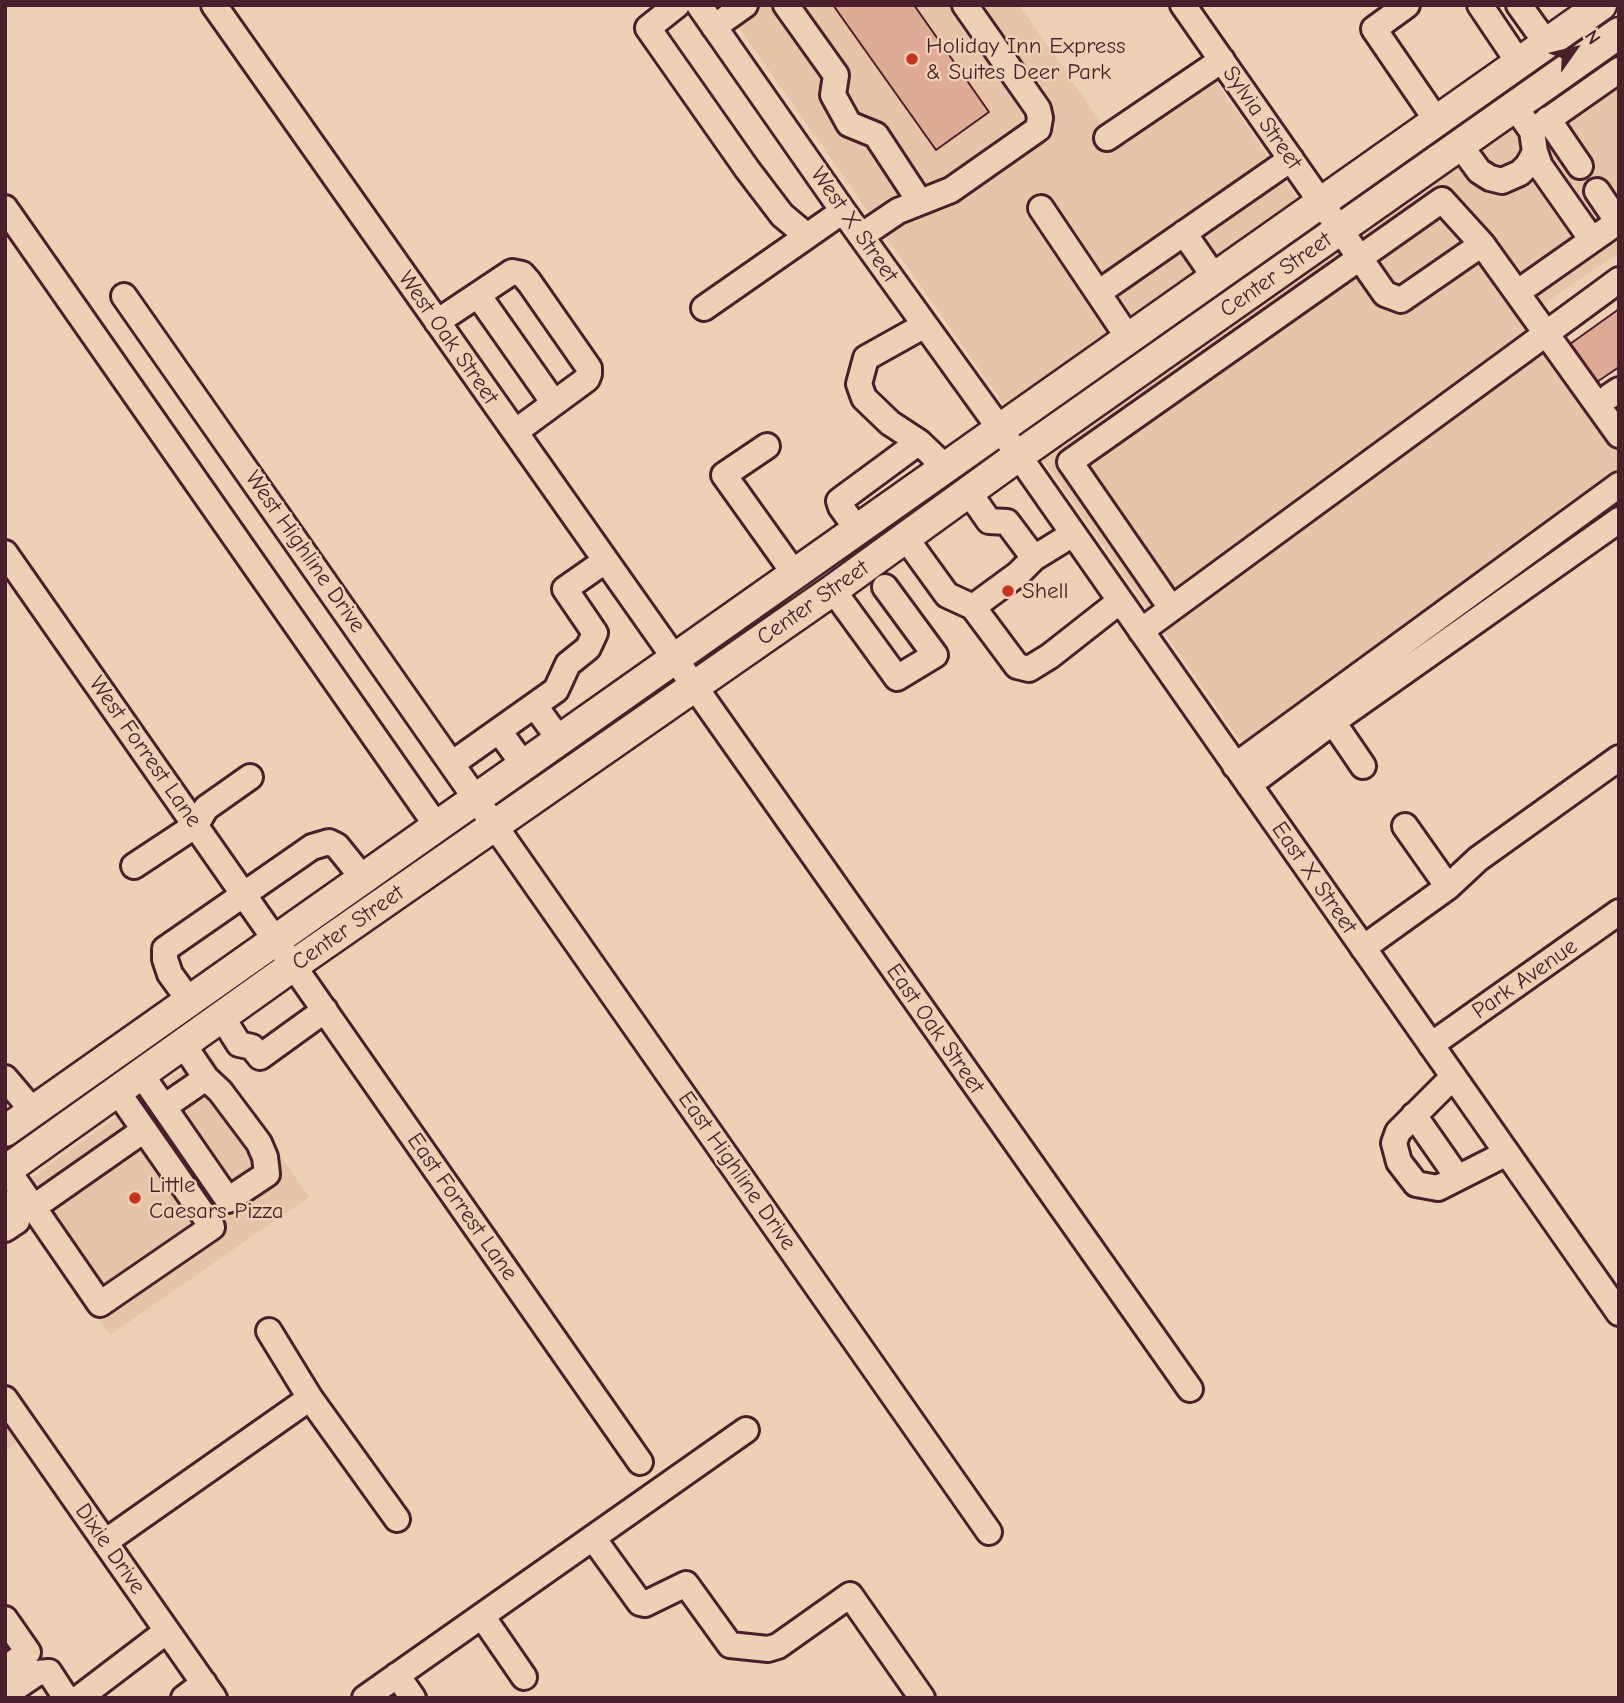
<!DOCTYPE html>
<style>
body{margin:0}
#map{position:relative;width:1624px;height:1703px;overflow:hidden;background:#eed1b5;font-family:"Comic Neue",sans-serif}
canvas{display:block}
.frame{position:absolute;inset:0;border:7px solid #4a1f2b;pointer-events:none}
.north{position:absolute;left:1540px;top:14px;width:70px;height:70px;-webkit-text-stroke:5px #eed1b5;paint-order:stroke;rotate:56deg;font-size:19px;font-weight:700;line-height:28px;text-align:center;color:#4a1f2b}
.north::after{content:'';display:block;margin:auto;width:24px;height:32px;background:#4a1f2b;clip-path:polygon(50% 0,100% 100%,50% 72%,0 100%)}
</style>
<div id="map">
<canvas width="1624" height="1703"></canvas>
<div class="frame"></div>
<div class="north">N</div>
</div>
<script>
const ctx = document.querySelector('canvas').getContext('2d');
ctx.lineJoin = 'round';
function paint(path, color) { ctx.fillStyle = color; ctx.fill(path, 'evenodd'); }
const poly = rows => new Path2D(rows.map(r => 'M' + r).join(''));
function strokePath(path, color, width, dash) { ctx.strokeStyle = color; ctx.lineWidth = width; ctx.lineCap = dash ? 'butt' : 'round'; ctx.setLineDash(dash || []); ctx.stroke(path); }
function drawText(font, color, halo, rows, align = 'center') {
  ctx.font = font + ' "Comic Neue",sans-serif'; ctx.lineWidth = 5; ctx.setLineDash([]); ctx.textBaseline = 'middle'; ctx.strokeStyle = halo; ctx.fillStyle = color; for (const [text, x, y, turn = 0] of rows) {
    ctx.save(); ctx.translate(x, y); ctx.rotate((+turn || 0) * Math.PI / 180); ctx.textAlign = isNaN(turn) ? turn : align; if (halo) ctx.strokeText(text, 0, 0); ctx.fillText(text, 0, 0); ctx.restore();
  }
}
paint(poly([
 [723,5,1019,5,1116,144,1213,77,1334,252,1619,50,1619,253,1539,307,1619,418,1619,479,1244,746],
 [208,1052,309,1197,110,1335,10,1193],
 [5,1421,19,1442,5,1450]
]), '#e7c3a8');
const building = poly([
 [833,5,914,5,989,112,936,150,833,5],
 [1619,309,1619,367,1597,382,1570,344,1619,309]
]);
paint(building, '#e0ab94');
strokePath(building, '#4a1f2b', 2);
const minor = poly([
 [214,5,1190,1389],
 [677,5,648,28,747,169,782,215,807,236],
 [699,5,843,211,1000,429,1619,1313],
 [786,5,836,75,833,95,849,124,876,135,920,202],
 [1183,5,1385,294,1401,300,1482,244],
 [1407,5,1374,29,1437,121],
 [1480,5,1519,63],
 [1519,5,1547,44],
 [714,27,745,5],
 [1515,107,1532,131,1619,70],
 [1548,119,1580,166],
 [1107,138,1222,60],
 [1460,145,1479,171,1490,178,1502,181,1520,173,1528,165,1535,152,1532,131],
 [1535,152,1540,166,1592,240],
 [1597,191,1618,222],
 [5,208,436,825],
 [1041,208,1129,339],
 [1184,233,1215,278],
 [861,236,898,211,951,190,1038,129,1040,118,1038,109,965,5],
 [1518,292,1619,221],
 [1098,293,1291,159],
 [478,295,554,403],
 [124,296,989,1532],
 [704,308,843,211],
 [437,322,512,272,522,274,529,282,589,368,589,374,587,379,515,432],
 [1610,396,1619,390],
 [919,442,890,423,864,398,859,384,866,358,925,325],
 [767,446,724,475,794,573],
 [968,491,989,521,1007,522,1034,558,1073,534],
 [857,529,841,507,839,501,919,442,945,467],
 [905,537,947,595,973,607,1017,666,1029,669,1050,656,1120,601],
 [5,553,640,1462],
 [833,590,897,678,935,655,885,587],
 [973,607,1018,574,1034,558],
 [1171,608,1070,462,1442,200,1482,244,1619,435],
 [1141,631,1619,280],
 [535,706,559,739],
 [1333,722,1363,766],
 [499,731,523,764],
 [453,763,556,690,568,664,588,648,595,633,565,589,605,561],
 [1235,766,1619,485],
 [1249,785,1333,722,1619,520],
 [1405,826,1448,887],
 [134,866,196,825,206,808,250,777],
 [1363,948,1448,887,1478,859,1619,758],
 [189,1000,170,974,165,959,165,949,312,847,329,842,337,846,362,877],
 [222,1017,239,1044,252,1047,260,1057,325,1010],
 [1431,1045,1619,912],
 [141,1074,228,1200,267,1174,265,1157,259,1143,220,1091,206,1078,183,1044],
 [1453,1077,1398,1132,1394,1143,1399,1162,1416,1184,1438,1188,1507,1153],
 [5,1078,33,1111],
 [164,1107,206,1078],
 [1414,1115,1458,1178],
 [7,1169,100,1304,212,1227,117,1091],
 [5,1203,17,1221,5,1229],
 [34,1207,144,1130],
 [310,1398,397,1519],
 [5,1399,214,1698],
 [593,1538,640,1603,645,1604,686,1584,730,1645,768,1649,778,1646,850,1595,922,1698],
 [105,1542,310,1398,269,1331],
 [482,1616,524,1677],
 [5,1619,28,1652,5,1669],
 [397,1675,413,1698],
 [15,1688,37,1673,49,1672,66,1698],
 [79,1698,167,1631],
 [184,1698,204,1683],
 [365,1698,746,1430]
]);
const major = poly([
 [5,1131,1601,5],
 [5,1171,294,965,833,590,1018,456,1619,33]
]);
strokePath(minor, '#4a1f2b', 30);
strokePath(major, '#4a1f2b', 35);
strokePath(minor, '#eed1b5', 24);
strokePath(major, '#eed1b5', 30);
for (const [x, y, r, color] of [
 [912,59,7,"#c8321e"],
 [1008,591,7,"#c8321e"],
 [135,1198,7,"#c8321e"]
]) { const dot = new Path2D(); dot.arc(x, y, r, 0, 2 * Math.PI); ctx.fillStyle = color; ctx.fill(dot); strokePath(dot, '#eed1b5', 2.5); }
drawText('23px', '#4a1f2b', '#eed1b5', [
 ["Holiday Inn Express",926,46],
 ["& Suites Deer Park",926,72],
 ["Shell",1022,591],
 ["Little",149,1185],
 ["Caesars Pizza",149,1211]
], 'left');
drawText('23px', '#4a1f2b', '#eed1b5', [
 ["Sylvia Street",1262,118,55],
 ["West X Street",854,225,55],
 ["Center Street",1276,275,-35],
 ["West Oak Street",448,338,55],
 ["West Highline Drive",305,552,55],
 ["Center Street",813,603,-35],
 ["West Forrest Lane",145,752,55],
 ["East X Street",1314,878,55],
 ["Center Street",348,928,-35],
 ["Park Avenue",1525,979,-35],
 ["East Oak Street",935,1029,55],
 ["East Highline Drive",737,1171,55],
 ["East Forrest Lane",462,1207,55],
 ["Dixie Drive",110,1549,55]
]);
</script>
